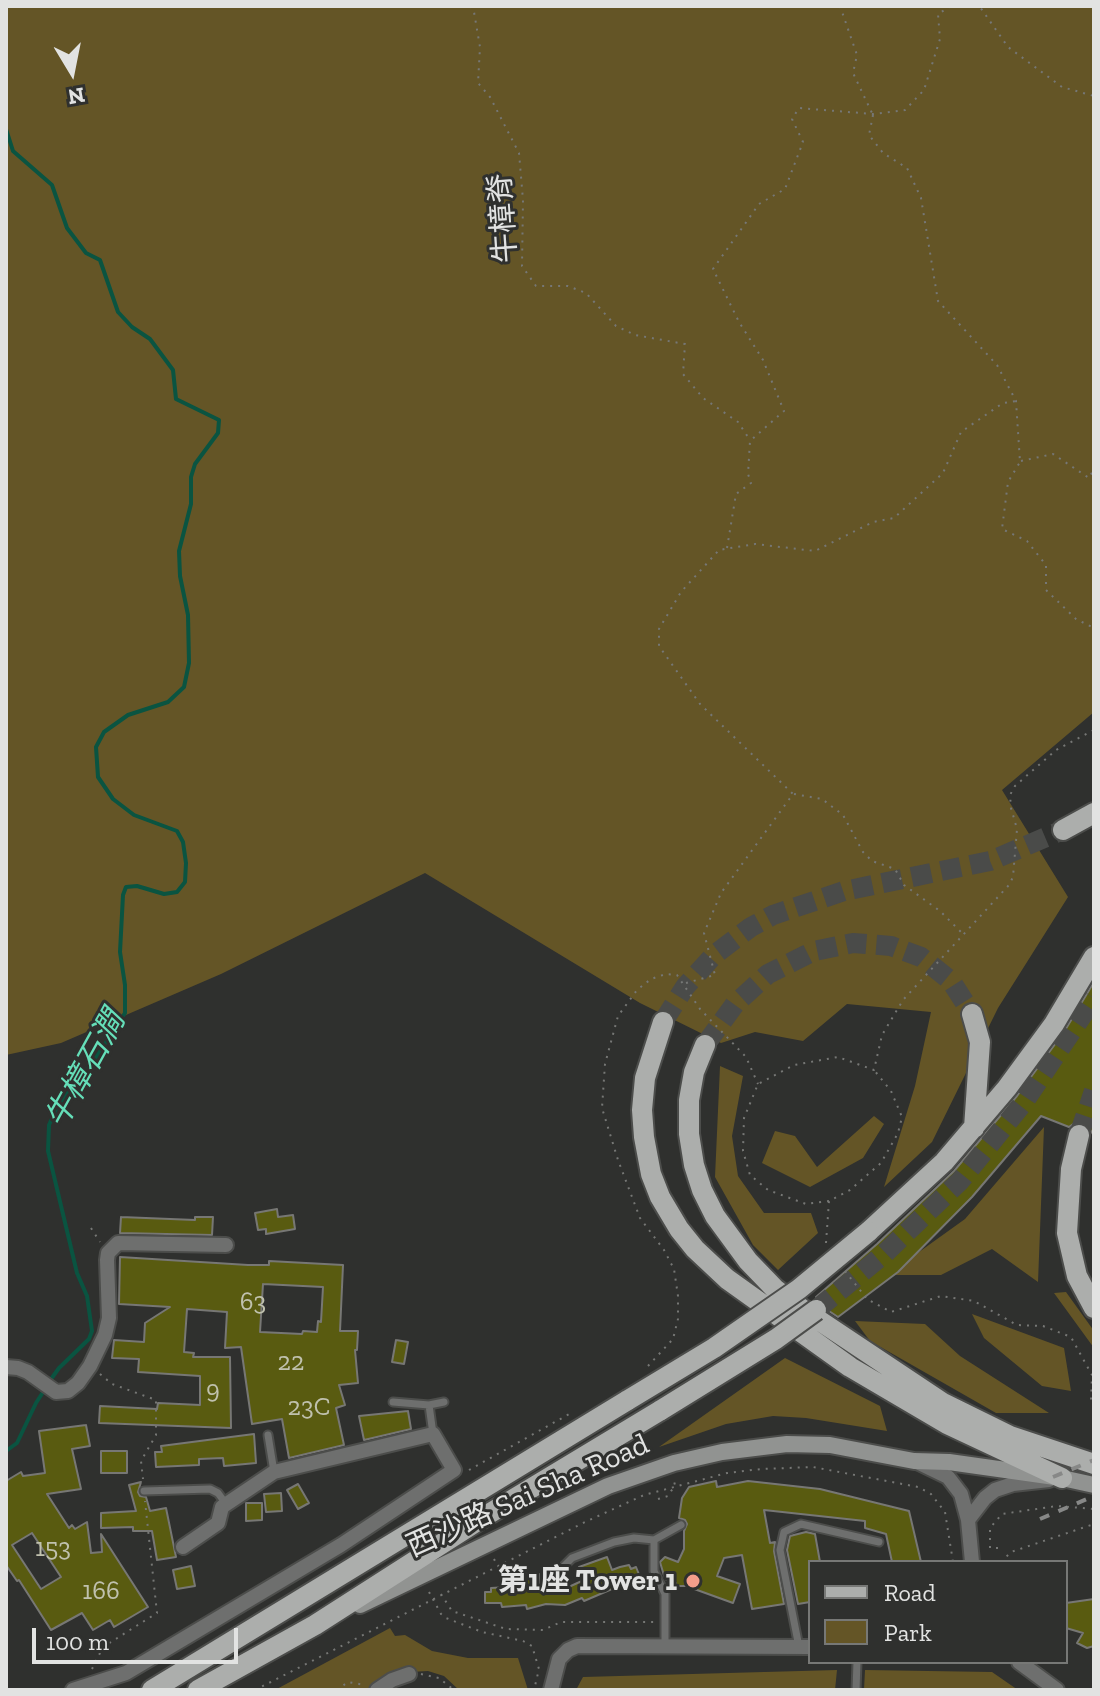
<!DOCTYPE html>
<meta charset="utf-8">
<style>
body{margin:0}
#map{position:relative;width:1100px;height:1696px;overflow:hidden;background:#2f302e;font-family:"Zilla Slab",serif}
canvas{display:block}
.frame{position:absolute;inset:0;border:8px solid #e2e3e2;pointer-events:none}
.legend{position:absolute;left:808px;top:1560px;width:260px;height:104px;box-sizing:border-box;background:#2f302e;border:2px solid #777876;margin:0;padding:10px 14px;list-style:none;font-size:24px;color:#e2e3e2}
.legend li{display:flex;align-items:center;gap:16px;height:40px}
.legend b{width:40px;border:2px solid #777876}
.north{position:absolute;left:32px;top:32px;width:80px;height:80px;-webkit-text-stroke:6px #2f302e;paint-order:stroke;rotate:170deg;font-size:22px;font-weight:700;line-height:32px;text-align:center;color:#e2e3e2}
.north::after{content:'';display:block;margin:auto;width:28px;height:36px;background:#e2e3e2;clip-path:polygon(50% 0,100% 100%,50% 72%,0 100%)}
.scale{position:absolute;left:32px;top:1628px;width:206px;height:36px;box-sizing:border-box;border:4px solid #e2e3e2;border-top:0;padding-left:10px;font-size:24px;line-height:28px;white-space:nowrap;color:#e2e3e2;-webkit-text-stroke:6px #2f302e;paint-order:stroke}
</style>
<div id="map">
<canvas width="1100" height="1696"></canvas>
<div class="frame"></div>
<ul class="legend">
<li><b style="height:10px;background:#acaeac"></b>Road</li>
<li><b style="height:22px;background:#645526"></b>Park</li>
</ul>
<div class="north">N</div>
<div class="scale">100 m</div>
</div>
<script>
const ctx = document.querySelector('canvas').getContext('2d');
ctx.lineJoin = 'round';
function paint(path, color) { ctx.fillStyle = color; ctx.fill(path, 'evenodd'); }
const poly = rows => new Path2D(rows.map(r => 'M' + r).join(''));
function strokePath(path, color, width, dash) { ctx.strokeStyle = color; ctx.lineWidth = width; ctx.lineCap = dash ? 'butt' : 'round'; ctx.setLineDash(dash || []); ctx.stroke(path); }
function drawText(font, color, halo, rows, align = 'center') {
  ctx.font = font + ' "Zilla Slab","Noto Sans TC",serif'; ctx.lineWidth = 6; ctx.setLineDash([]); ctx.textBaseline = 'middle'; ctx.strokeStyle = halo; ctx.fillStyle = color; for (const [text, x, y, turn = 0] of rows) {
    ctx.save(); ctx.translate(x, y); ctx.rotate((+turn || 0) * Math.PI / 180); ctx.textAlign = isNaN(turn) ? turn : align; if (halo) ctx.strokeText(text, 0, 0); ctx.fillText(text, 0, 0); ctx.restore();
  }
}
paint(poly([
 [6,6,1094,6,1094,712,1002,790,1068,897,998,1008,932,1142,884,1187,915,1086,931,1012,847,1004,803,1041,755,1032,721,1043,640,1003,425,873,221,974,61,1043,6,1055],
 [720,1066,743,1076,732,1136,738,1176,764,1213,811,1213,818,1233,778,1270,753,1245,715,1177],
 [874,1116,884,1124,863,1158,810,1187,762,1163,775,1131,795,1136,817,1167],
 [1044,1127,1038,1282,992,1249,941,1275,887,1275,965,1219],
 [1066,1292,1094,1331,1094,1348,1054,1293],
 [972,1314,1064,1348,1071,1391,1042,1386,984,1338],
 [855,1321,925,1324,960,1356,1049,1413,996,1413,870,1341],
 [785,1358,880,1406,887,1431,806,1418,773,1416,726,1424,659,1447],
 [390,1628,395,1636,405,1635,432,1651,468,1658,518,1658,528,1690,459,1690,444,1676,428,1671,410,1672,383,1679,369,1690,275,1690],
 [837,1670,835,1690,576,1690,583,1677],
 [865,1670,992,1672,1018,1690,864,1690]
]), '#645526');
strokePath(poly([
 [6,129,13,151,52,185,67,228,86,253,100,260,118,312,132,327,150,339,173,370,176,399,219,420,218,433,195,464,191,477,191,504,179,551,180,576,188,615,189,663,184,687,168,702,128,715,104,732,96,747,98,777,113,799,134,815,177,831,183,842,186,863,185,882,177,892,164,894,137,886,126,887,123,895,120,952,125,985,125,1013,95,1059,57,1107,49,1125,48,1151,77,1273,87,1296,92,1331,89,1339,59,1368,49,1382],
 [6,1451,17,1443,36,1403,45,1389]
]), '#0a5441', 4);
const building = poly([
 [1094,982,1094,1136,1088,1126,1083,1123,1076,1122,1069,1127,1041,1116,972,1197,898,1272,838,1317,829,1311,826,1302,816,1297,877,1244,954,1171,1017,1096,1064,1032,1094,982],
 [277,1209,278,1217,293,1215,295,1229,266,1234,266,1229,258,1230,255,1213,277,1209],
 [121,1217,195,1220,195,1217,213,1217,212,1235,120,1233,121,1217],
 [120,1257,248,1265,269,1265,269,1261,343,1265,340,1331,358,1331,357,1350,355,1350,358,1383,339,1385,345,1405,336,1408,344,1445,289,1458,282,1419,252,1424,241,1347,225,1348,227,1312,187,1309,184,1352,194,1353,193,1357,230,1357,231,1428,99,1423,100,1406,157,1409,158,1403,200,1405,200,1376,138,1372,139,1359,112,1358,114,1340,144,1342,145,1323,170,1307,119,1304,120,1257],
 [263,1284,323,1287,321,1322,318,1321,317,1332,303,1331,302,1334,260,1332,263,1284],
 [396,1340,408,1342,404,1364,392,1362,396,1340],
 [408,1411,411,1429,364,1440,359,1416,408,1411],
 [86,1425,90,1446,72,1449,81,1489,47,1494,69,1528,72,1525,75,1529,87,1522,91,1553,102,1552,101,1534,148,1607,114,1627,110,1620,93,1630,82,1613,51,1630,19,1580,17,1581,6,1565,6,1481,21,1472,23,1476,45,1473,39,1431,86,1425],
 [32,1533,61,1577,41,1589,12,1545,32,1533],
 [254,1434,256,1463,224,1466,223,1458,199,1459,199,1465,156,1467,155,1452,162,1452,161,1446,254,1434],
 [101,1451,127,1451,127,1473,101,1473,101,1451],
 [716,1481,717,1487,748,1481,820,1489,909,1511,921,1562,892,1562,886,1534,865,1528,865,1521,764,1510,770,1543,775,1542,774,1551,784,1604,752,1609,742,1555,724,1558,717,1576,740,1584,733,1603,686,1586,675,1586,676,1583,665,1579,660,1562,665,1557,678,1562,684,1549,684,1531,687,1524,685,1520,679,1518,682,1498,689,1487,716,1481],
 [141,1482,138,1492,140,1496,146,1497,150,1511,166,1508,176,1557,157,1560,152,1531,133,1531,133,1527,101,1528,101,1513,136,1511,129,1485,141,1482],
 [298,1484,309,1503,298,1509,287,1490,298,1484],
 [281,1493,282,1511,266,1512,264,1494,281,1493],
 [246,1503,262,1503,262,1520,246,1521,246,1503],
 [806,1532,815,1534,820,1562,810,1562,810,1602,798,1604,787,1550,790,1536,806,1532],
 [607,1557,612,1570,620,1567,629,1565,631,1569,636,1567,640,1577,584,1601,582,1598,565,1605,546,1604,527,1609,526,1605,502,1607,501,1603,485,1603,485,1592,491,1592,491,1588,509,1587,509,1573,539,1574,539,1590,562,1590,584,1580,579,1567,607,1557],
 [191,1566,195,1586,177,1589,173,1570,191,1566],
 [1094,1599,1094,1646,1087,1648,1077,1643,1083,1633,1066,1628,1066,1603,1094,1599]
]);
paint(building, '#595b10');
strokePath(building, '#777774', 2);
strokePath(poly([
 [663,1022,685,987,714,955,751,927,773,915,844,891,990,861,1063,830],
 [705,1045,735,1004,768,974,814,951,853,943,891,946,921,957,951,981,972,1014],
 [1079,1135,1094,1091],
 [816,1310,884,1254,960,1181,1024,1102,1094,998]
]), '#4a4b49', 20, [20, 10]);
const lane = poly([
 [393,1402,429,1405,433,1434],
 [429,1405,444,1402],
 [268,1435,274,1472],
 [144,1491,210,1489,218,1493,226,1504],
 [654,1540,654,1571,665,1594,665,1647],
 [559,1571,572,1558,614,1542,634,1538,654,1540,681,1525],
 [799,1647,780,1550,784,1532,801,1524,879,1542],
 [856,1690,857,1662]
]);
const street = poly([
 [6,1367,18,1368,28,1372,56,1392,68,1391,78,1383,90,1366,105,1335,109,1318,107,1260,108,1253,118,1243,226,1245],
 [919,1463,948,1477,961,1494,968,1520,972,1562],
 [968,1520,985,1498,995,1490,1013,1484,1049,1480],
 [1019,1662,1057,1690],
 [73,1690,126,1673,341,1545,454,1470,433,1434,274,1472,222,1507,218,1523,183,1547],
 [377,1690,392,1680,409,1674],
 [551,1690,559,1659,568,1650,577,1646,810,1647]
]);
const secondary = poly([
 [360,1605,608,1486,674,1463,722,1452,787,1444,830,1445,914,1461,949,1462,1062,1478,1094,1485]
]);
const primary = poly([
 [1063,830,1094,813],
 [972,1014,980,1042,974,1128],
 [663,1022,645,1078,642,1110,644,1137,651,1174,660,1197,679,1229,695,1249,727,1279,850,1367,947,1424,1062,1478],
 [705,1045,694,1072,689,1100,689,1134,694,1165,702,1190,715,1216,748,1261,775,1289,802,1309,943,1403,1010,1436,1094,1464],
 [1079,1135,1071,1169,1067,1233,1077,1276,1094,1308],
 [868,1232,944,1162,1007,1088,1054,1024,1094,957],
 [152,1690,628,1400],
 [198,1690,315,1625,482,1518,661,1410]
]);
strokePath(lane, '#4c4d4b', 11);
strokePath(street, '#4c4d4b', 18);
strokePath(secondary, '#4c4d4b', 20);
strokePath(primary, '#4c4d4b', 24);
strokePath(poly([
 [470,6,474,12,480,47,478,83,490,97,519,153,523,200,522,266,536,286,568,286,586,293,616,326,635,335,685,344,683,374,703,398,738,422,750,440],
 [840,6,857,55,853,73,872,113],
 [974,6,980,7,1008,47,1062,87,1094,96],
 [873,115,869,135,883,153,907,168,921,198,938,301,997,365,1016,401,1020,462,1008,482,1002,529,1027,541,1046,565,1046,590,1076,619,1094,628],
 [1021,461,1053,454,1089,478,1094,469],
 [727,548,736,494,751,483,748,474,750,441,784,411,763,360,739,322,713,269,759,204,785,189,803,142,792,119,799,108,873,114,905,110,924,90,940,39,938,14,951,6],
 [794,794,822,799,843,815,863,852,872,861,895,869,904,885,940,911,963,934],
 [686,983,715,975,704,933,721,893,793,794,700,704,659,646,659,629,681,592,719,550,755,544,815,551,873,522,894,518,943,473,961,432,1003,403,1016,401],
 [829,1201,806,1204,768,1190,750,1175,743,1151,744,1118,758,1084,794,1065,838,1057,874,1070,882,1035,903,1000,1009,885,1013,877,1017,829,1011,808,1010,795,1015,786,1056,750,1094,730],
 [91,1228,100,1242],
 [826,1243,829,1201,850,1190,881,1163,898,1133,902,1117,891,1091,874,1070],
 [845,1271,867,1299,891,1312,941,1296,974,1301,1017,1325,1043,1326,1071,1337,1092,1375,1091,1400,1094,1408],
 [648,1366,673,1339,678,1319,678,1296,674,1269,664,1250,640,1218,618,1160,602,1108,605,1064,618,1016,637,990,651,979,666,974,677,975,700,1009,746,1057,758,1084],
 [100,1374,112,1384,156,1400,156,1435,141,1461,143,1479],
 [469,1470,571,1413],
 [658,1499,668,1496,675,1485,673,1478],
 [998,1548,990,1548,990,1528,1002,1514,1057,1506,1094,1509],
 [494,1559,497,1565,507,1569,513,1566],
 [1001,1562,1011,1552,1094,1524],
 [429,1592,441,1614,446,1618,482,1632,523,1641,532,1646,539,1669,534,1690],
 [441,1594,452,1611,506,1629,543,1630,561,1622,656,1622],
 [92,1669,103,1647,157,1613,145,1501],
 [421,1674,439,1678,454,1690],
 [255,1690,585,1522,644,1495,727,1473,761,1469,813,1467,918,1487,931,1494,945,1512,953,1562],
 [337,1690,348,1682,365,1685]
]), '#767775', 2, [2, 6]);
strokePath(lane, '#6e6f6e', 7);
strokePath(street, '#6e6f6e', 14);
strokePath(secondary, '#919391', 16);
strokePath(primary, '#acaeac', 20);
strokePath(poly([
 [1053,1477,1094,1460],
 [1040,1519,1094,1496]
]), '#878887', 4, [10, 10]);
const primaryBridge = poly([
 [628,1400,714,1348,799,1289,868,1232],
 [661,1410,776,1339,816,1310]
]);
strokePath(primaryBridge, '#4c4d4b', 24, []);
strokePath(primaryBridge, '#acaeac', 20);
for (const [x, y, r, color] of [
 [693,1581,8,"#f49e8a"]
]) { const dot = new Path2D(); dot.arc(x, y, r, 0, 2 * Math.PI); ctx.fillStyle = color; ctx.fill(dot); strokePath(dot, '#2f302e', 3); }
drawText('26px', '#c0c1ae', null, [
 ["63",253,1303],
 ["22",291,1363],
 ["9",213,1391],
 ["23C",309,1408],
 ["153",53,1549],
 ["166",101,1592]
]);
drawText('30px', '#e2e3e2', '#2f302e', [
 ["牛樟脊",504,218,-94],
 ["西沙路 Sai Sha Road",528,1496,-24]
]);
drawText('bold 30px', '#e2e3e2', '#2f302e', [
 ["第1座 Tower 1",677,1581]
], 'right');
drawText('italic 32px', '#65dfb9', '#2f302e', [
 ["牛樟石澗",86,1070,-61]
]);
</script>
